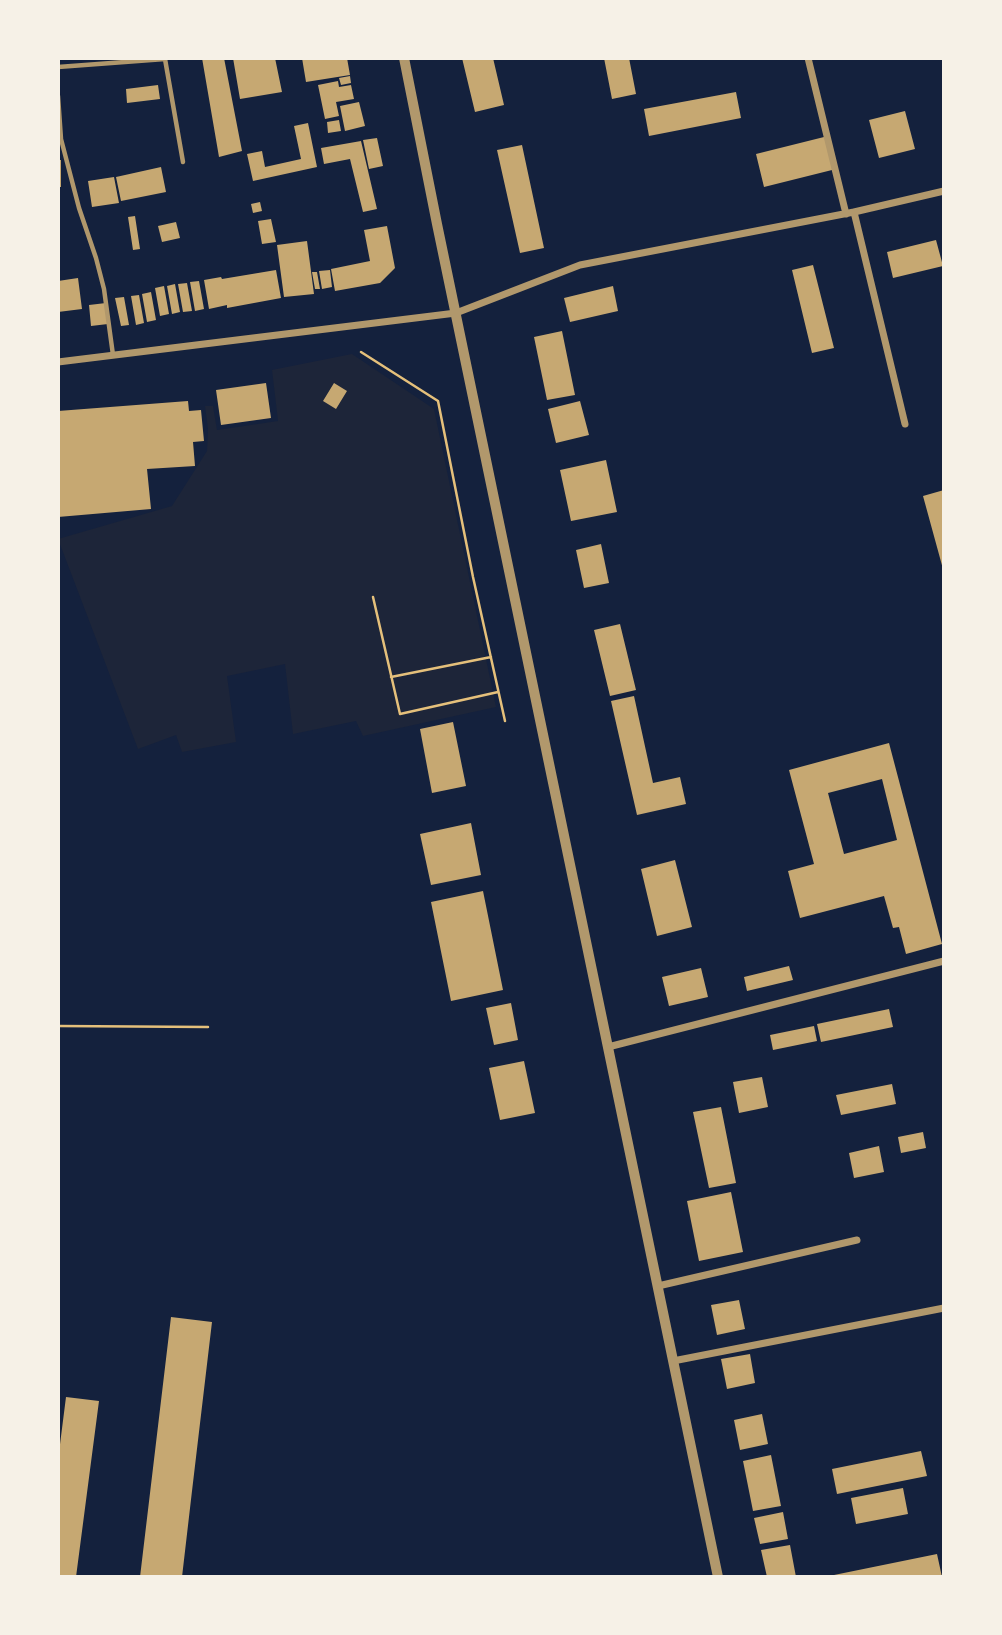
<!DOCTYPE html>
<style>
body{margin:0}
#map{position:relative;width:1002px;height:1635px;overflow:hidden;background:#14213d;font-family:Ubuntu,sans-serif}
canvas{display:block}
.frame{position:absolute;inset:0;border:60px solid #f6f1e7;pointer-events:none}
</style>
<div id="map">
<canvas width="1002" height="1635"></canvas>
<div class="frame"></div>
</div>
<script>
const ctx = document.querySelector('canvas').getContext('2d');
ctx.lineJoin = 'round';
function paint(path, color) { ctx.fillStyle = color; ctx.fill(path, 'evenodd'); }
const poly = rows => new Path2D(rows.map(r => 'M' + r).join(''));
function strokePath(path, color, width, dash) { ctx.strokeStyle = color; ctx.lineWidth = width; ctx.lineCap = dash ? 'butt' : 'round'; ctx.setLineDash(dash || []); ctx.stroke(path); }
paint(poly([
 [352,354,434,409,496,707,363,736,356,721,293,734,285,664,227,676,236,742,182,752,176,735,138,749,58,539,172,506,207,451,208,429,205,406,213,406,217,430,278,421,272,370]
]), '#1d2539');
paint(poly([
 [202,58,224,58,242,151,219,157],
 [233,58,275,58,282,92,240,99],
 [302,58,347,58,350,75,306,82],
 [462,58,493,58,504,105,475,112],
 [604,58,629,58,636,94,612,99],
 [350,76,351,83,341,85,339,78],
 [338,81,339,87,351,85,354,99,336,102,339,116,325,119,318,85],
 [158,85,160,99,127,103,126,89],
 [736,92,741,118,649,136,644,109],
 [359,102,365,126,345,131,340,106],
 [905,111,915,149,879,158,869,120],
 [339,120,341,131,328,133,327,122],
 [308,123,317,167,253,181,247,154,262,151,265,167,301,159,294,126],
 [828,136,836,169,764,187,756,154],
 [377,138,383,166,369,169,363,140],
 [361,141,377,209,363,212,350,159,324,164,321,148],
 [522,145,544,248,520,253,497,150],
 [58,160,61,160,61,187,58,187],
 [161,167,166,192,121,201,116,177],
 [114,177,119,203,92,207,88,181],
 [260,202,262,211,253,213,251,204],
 [135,216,140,249,133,250,128,217],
 [271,219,276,242,262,244,258,221],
 [176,222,180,238,162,242,158,226],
 [387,226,395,268,380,283,335,291,331,269,370,261,364,230],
 [936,240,943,266,893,278,887,252],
 [307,241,314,294,284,297,277,245],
 [813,265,834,348,812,353,792,270],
 [276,270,281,298,227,308,227,305,209,309,204,280,221,277,222,279],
 [330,270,332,287,322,289,319,271],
 [312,272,317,272,320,289,315,289],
 [78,278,82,309,58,312,58,281],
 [199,281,204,309,195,311,190,282],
 [187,283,192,311,183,312,178,284],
 [175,284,180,312,172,314,167,286],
 [164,286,169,314,160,316,155,288],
 [613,286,618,311,570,322,564,298],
 [151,292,156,320,147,322,142,294],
 [139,295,144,323,136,325,131,296],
 [124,297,129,325,121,326,115,298],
 [106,303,108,324,91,326,89,305],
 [562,331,575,395,547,400,534,337],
 [266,383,271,418,221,425,216,390],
 [334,383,347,391,336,409,323,401],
 [188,401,189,411,201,410,204,441,193,442,195,466,147,469,151,509,58,517,58,411],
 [580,401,589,435,556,443,548,409],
 [606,460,617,512,571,521,560,470],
 [944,490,944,569,943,569,923,496],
 [601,544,609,583,584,588,576,550],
 [620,624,636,690,610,696,594,630],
 [634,696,653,783,680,777,686,804,637,815,611,701],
 [453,722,466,786,432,793,420,729],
 [889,743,942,944,906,954,899,927,893,928,884,896,800,918,788,871,814,864,789,770],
 [882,779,897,840,844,854,828,793],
 [471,823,481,875,431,885,420,834],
 [675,860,692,927,657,936,641,869],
 [483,891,503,990,451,1001,431,902],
 [789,966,793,980,747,991,744,977],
 [701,968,708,997,669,1006,662,977],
 [511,1003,518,1040,494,1045,486,1008],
 [889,1009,893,1027,821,1042,817,1024],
 [814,1026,817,1041,773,1050,770,1035],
 [524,1061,535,1113,500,1120,489,1068],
 [762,1077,768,1107,739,1113,733,1082],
 [892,1084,896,1104,841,1115,836,1095],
 [721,1107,736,1183,709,1188,693,1112],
 [923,1132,926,1148,901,1153,898,1137],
 [879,1146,884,1172,854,1178,849,1153],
 [731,1192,743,1252,699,1261,687,1201],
 [739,1300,745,1329,717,1335,711,1305],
 [171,1317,212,1322,192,1491,182,1577,140,1577],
 [750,1354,755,1383,727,1389,721,1359],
 [66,1397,99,1401,76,1577,58,1577,58,1460],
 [762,1414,768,1444,740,1450,734,1420],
 [921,1451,927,1476,837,1494,832,1469],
 [771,1455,781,1506,753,1511,743,1461],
 [903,1488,908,1514,856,1524,851,1498],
 [783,1512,788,1539,760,1544,754,1518],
 [790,1545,796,1577,767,1577,761,1550],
 [937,1554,942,1577,835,1577,834,1575]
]), '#c6a872');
strokePath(poly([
 [361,352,438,401,473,577,505,721],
 [373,597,400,714,498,692],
 [391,677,491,657],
 [58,1026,208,1027]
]), '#e5c07b', 2.5);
strokePath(poly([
 [58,67,165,59,183,162],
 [58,96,61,139],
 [58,139,61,139,79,208,96,258,104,289,113,355]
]), '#b1986c', 4.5);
strokePath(poly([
 [808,58,846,214],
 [854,212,905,424],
 [58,362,456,313,580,265,854,212,944,191],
 [608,1047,944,961],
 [658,1286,857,1240],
 [673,1361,944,1308]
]), '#b1986c', 7);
strokePath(poly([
 [404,58,437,224,718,1577]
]), '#b1986c', 10);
</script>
